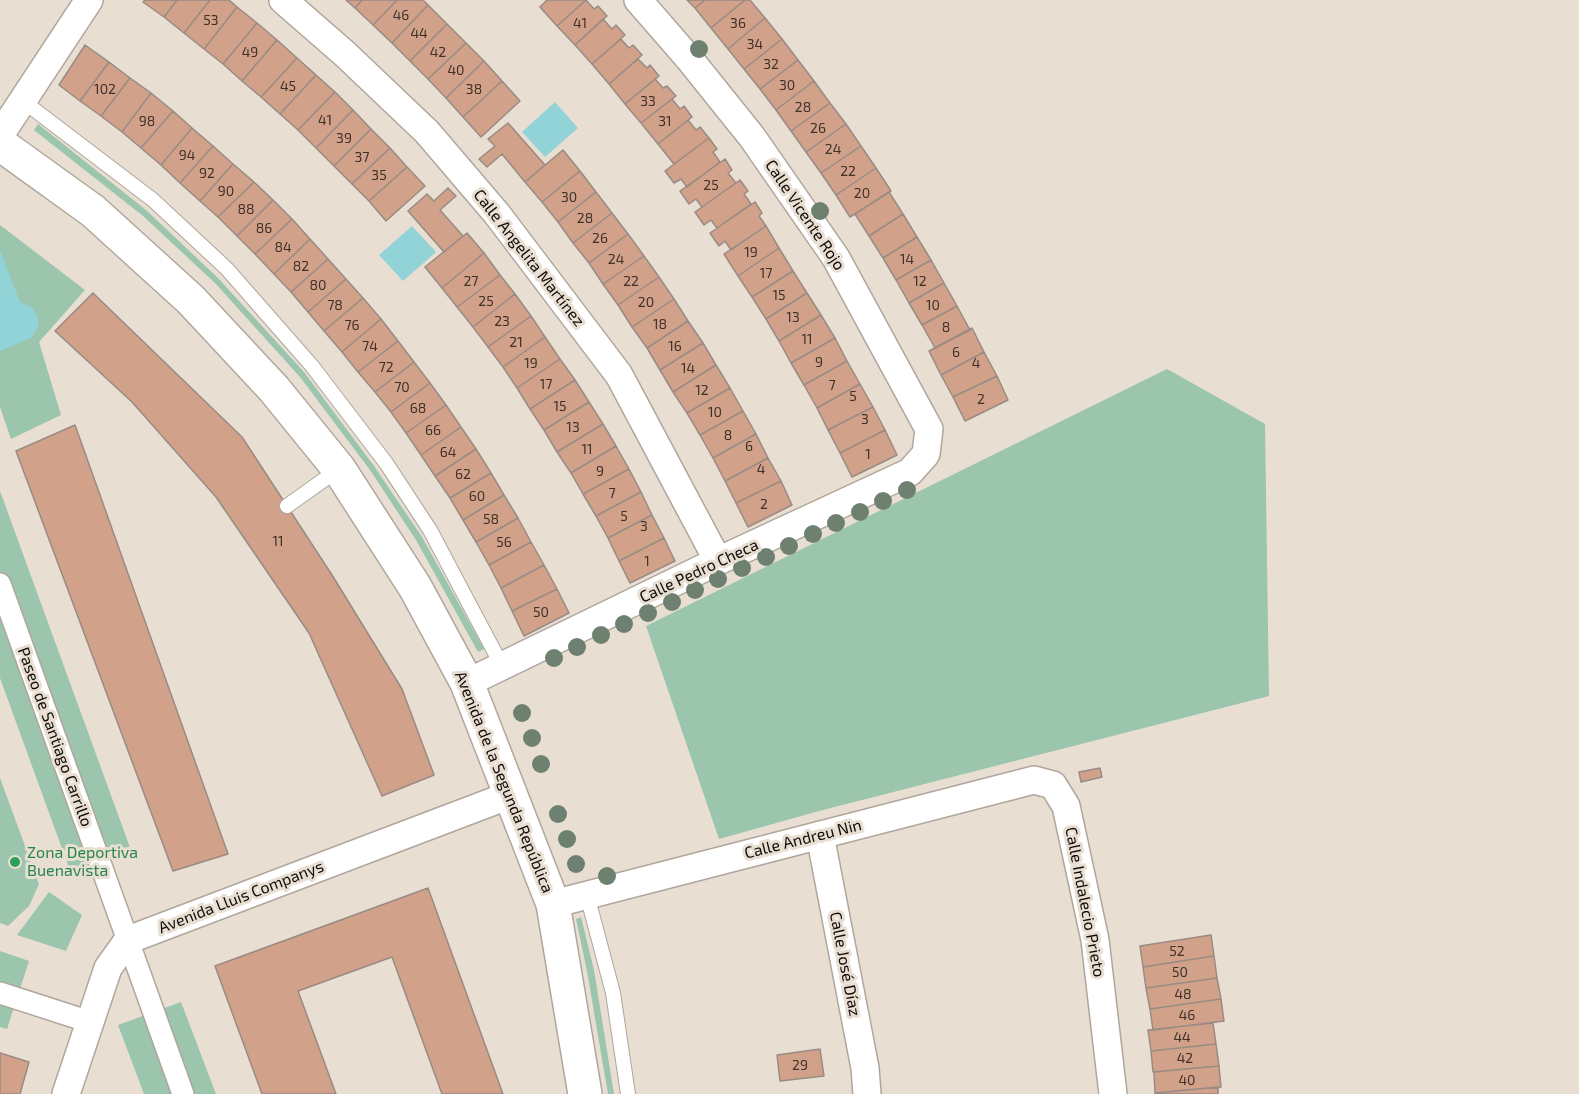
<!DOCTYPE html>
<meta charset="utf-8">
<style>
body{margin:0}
canvas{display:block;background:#e8ded2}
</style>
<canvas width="1579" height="1094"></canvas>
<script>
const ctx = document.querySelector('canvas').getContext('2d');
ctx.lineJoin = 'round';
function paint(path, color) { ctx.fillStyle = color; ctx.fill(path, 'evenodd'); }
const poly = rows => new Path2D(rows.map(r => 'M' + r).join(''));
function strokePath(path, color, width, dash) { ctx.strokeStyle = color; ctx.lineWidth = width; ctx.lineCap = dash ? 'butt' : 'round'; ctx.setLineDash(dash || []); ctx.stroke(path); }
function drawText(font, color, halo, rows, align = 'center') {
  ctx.font = font + ' "Exo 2",sans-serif'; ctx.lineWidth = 6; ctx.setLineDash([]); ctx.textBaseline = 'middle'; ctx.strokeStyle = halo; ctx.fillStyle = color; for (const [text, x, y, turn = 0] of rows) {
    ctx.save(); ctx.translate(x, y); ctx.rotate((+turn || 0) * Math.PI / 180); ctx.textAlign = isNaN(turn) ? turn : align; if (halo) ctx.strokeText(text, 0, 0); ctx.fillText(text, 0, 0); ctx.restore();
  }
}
paint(poly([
 [38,124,146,210,218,278,304,372,374,466,422,537,484,649,478,652,416,540,370,470,300,377,215,283,143,216,34,130],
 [0,225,85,290,39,342,61,415,11,439,0,407],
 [1167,369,1265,424,1269,696,819,811,719,839,646,626],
 [0,491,132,853,72,876,0,678],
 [0,778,39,884,29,906,8,926,0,923],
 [49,892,82,915,66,951,17,935],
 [581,917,594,970,614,1094,608,1094,587,971,576,919],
 [0,951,29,961,7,1029,0,1027],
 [181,1002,216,1094,144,1094,118,1025]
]), '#9bc5ad');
paint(poly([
 [555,102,578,128,545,157,522,132],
 [412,226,436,252,403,281,379,255],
 [0,250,20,302,32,307,38,317,38,327,31,338,0,351]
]), '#92d3d7');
const building = poly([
 [145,0,177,0,164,17,143,2,145,0],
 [177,0,210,0,184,33,164,17,177,0],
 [210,0,229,0,237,7,204,49,184,33,210,0],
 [346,0,362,0,355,8,346,0],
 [362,0,397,0,373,25,355,8,362,0],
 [397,0,423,0,428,5,392,43,373,25,397,0],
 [547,0,586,0,557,26,540,7,547,0],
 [586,0,594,9,598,6,607,16,575,45,557,26,586,0],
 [687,0,705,0,695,8,687,0],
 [705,0,745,0,711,28,695,8,705,0],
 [745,0,750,0,765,18,728,49,711,28,745,0],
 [428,5,447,24,410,61,392,43,428,5],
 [237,7,257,23,223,64,204,49,237,7],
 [765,18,782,39,744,69,728,49,765,18],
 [603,19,612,29,616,25,625,35,592,64,575,45,603,19],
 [257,23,277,40,242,81,223,64,257,23],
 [447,24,466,43,428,79,410,61,447,24],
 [621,39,629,48,633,45,642,55,609,84,592,64,621,39],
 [782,39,798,60,760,89,744,69,782,39],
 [277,40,297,58,261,97,242,81,277,40],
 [466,43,484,61,446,98,428,79,466,43],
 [85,45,109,62,80,101,59,85,85,45],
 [297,58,316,75,280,114,261,97,297,58],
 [638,59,647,68,650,65,659,76,625,104,609,84,638,59],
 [798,60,814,81,776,110,760,89,798,60],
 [484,61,502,81,463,117,446,98,484,61],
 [109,62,130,78,101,116,80,101,109,62],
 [316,75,335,92,298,130,280,114,316,75],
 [130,78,151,93,122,132,101,116,130,78],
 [655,79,663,88,667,86,676,96,641,123,625,104,655,79],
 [502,81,520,101,481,137,463,117,502,81],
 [814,81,830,103,791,131,776,110,814,81],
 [335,92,353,110,316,148,298,130,335,92],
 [151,93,173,111,141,148,122,132,151,93],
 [672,99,680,109,684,106,692,117,658,144,641,123,672,99],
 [830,103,846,124,806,152,791,131,830,103],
 [353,110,371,129,334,166,316,148,353,110],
 [173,111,192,128,161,165,141,148,173,111],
 [688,120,696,130,700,127,709,138,674,164,658,144,688,120],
 [508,123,545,165,525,182,502,154,487,167,479,159,495,146,488,139,508,123],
 [846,124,861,146,821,173,806,152,846,124],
 [192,128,213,146,180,183,161,165,192,128],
 [371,129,390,148,352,184,334,166,371,129],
 [709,138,717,149,713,152,720,162,687,187,681,179,674,183,665,171,709,138],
 [213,146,233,164,200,201,180,183,213,146],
 [861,146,876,168,836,195,821,173,861,146],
 [390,148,407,167,369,201,352,184,390,148],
 [563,150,580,171,542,202,525,182,563,150],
 [725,159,732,170,728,173,736,183,702,207,696,199,689,204,680,191,725,159],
 [233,164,254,182,218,217,200,201,233,164],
 [407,167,425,186,386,221,369,201,407,167],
 [876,168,891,191,850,217,836,195,876,168],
 [580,171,596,192,558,222,542,202,580,171],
 [740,180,748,191,744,194,751,204,717,228,711,220,704,225,695,212,740,180],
 [254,182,273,200,237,236,218,217,254,182],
 [448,188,456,196,440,210,463,236,444,252,408,211,427,194,434,201,448,188],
 [596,192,612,213,573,243,558,222,596,192],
 [889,192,903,214,869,236,855,214,889,192],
 [273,200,292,219,255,254,237,236,273,200],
 [755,202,762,213,759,216,766,226,731,250,725,241,719,246,710,233,755,202],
 [612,213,628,234,589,263,573,243,612,213],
 [903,214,917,237,883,258,869,236,903,214],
 [292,219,310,239,274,274,255,254,292,219],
 [766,226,779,248,738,276,724,254,766,226],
 [467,233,484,253,442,288,425,267,467,233],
 [628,234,644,256,603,284,589,263,628,234],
 [917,237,931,260,896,280,883,258,917,237],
 [310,239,328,259,291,292,274,274,310,239],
 [779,248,793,271,752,297,738,276,779,248],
 [484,253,500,275,457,307,442,288,484,253],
 [644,256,659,277,618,305,603,284,644,256],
 [328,259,346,279,308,312,291,292,328,259],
 [931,260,944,283,909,303,896,280,931,260],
 [793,271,807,293,766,319,752,297,793,271],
 [500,275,515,294,473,327,457,307,500,275],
 [659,277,674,299,632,327,618,305,659,277],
 [346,279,363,298,324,331,308,312,346,279],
 [944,283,957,306,922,325,909,303,944,283],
 [93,293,242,437,332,575,402,689,434,775,382,796,309,633,216,497,132,402,55,331,93,293],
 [807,293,821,315,779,341,766,319,807,293],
 [515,294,531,316,488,347,473,327,515,294],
 [363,298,381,319,342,352,324,331,363,298],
 [674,299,688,321,647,348,632,327,674,299],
 [957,306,970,330,935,348,922,325,957,306],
 [821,315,835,338,791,363,779,341,821,315],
 [531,316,545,337,503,367,488,347,531,316],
 [381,319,398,341,358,372,342,352,381,319],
 [688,321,703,343,660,370,647,348,688,321],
 [972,328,984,352,941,375,929,351,972,328],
 [545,337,560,359,517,388,503,367,545,337],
 [835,338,847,361,804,385,791,363,835,338],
 [398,341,414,362,375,392,358,372,398,341],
 [703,343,716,365,673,392,660,370,703,343],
 [984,352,997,376,953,397,941,375,984,352],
 [560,359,575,380,530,409,517,388,560,359],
 [847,361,860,384,817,408,804,385,847,361],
 [414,362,430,383,391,412,375,392,414,362],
 [716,365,730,388,687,413,673,392,716,365],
 [997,376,1008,400,965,421,953,397,997,376],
 [575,380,589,402,544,430,530,409,575,380],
 [430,383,446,405,406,433,391,412,430,383],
 [860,384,873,407,828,430,817,408,860,384],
 [730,388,743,411,700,435,687,413,730,388],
 [589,402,603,424,557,452,544,430,589,402],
 [446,405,461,427,421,455,406,433,446,405],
 [873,407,885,430,840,453,828,430,873,407],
 [743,411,756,434,713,458,700,435,743,411],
 [603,424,616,446,571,473,557,452,603,424],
 [75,425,228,854,173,871,16,451,75,425],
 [461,427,476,449,435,476,421,455,461,427],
 [885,430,897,455,852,477,840,453,885,430],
 [756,434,768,458,725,481,713,458,756,434],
 [616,446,629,469,583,494,571,473,616,446],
 [476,449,491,473,450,498,435,476,476,449],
 [768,458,781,481,736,503,725,481,768,458],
 [629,469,641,492,596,516,583,494,629,469],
 [491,473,504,495,463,520,450,498,491,473],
 [781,481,792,505,748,527,736,503,781,481],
 [641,492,652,515,608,538,596,516,641,492],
 [504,495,518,518,476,542,463,520,504,495],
 [652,515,664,538,619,561,608,538,652,515],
 [518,518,531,542,489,565,476,542,518,518],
 [664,538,675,561,630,583,619,561,664,538],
 [531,542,544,565,501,588,489,565,531,542],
 [544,565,557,589,512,611,501,588,544,565],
 [557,589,569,613,524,636,512,611,557,589],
 [1100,768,1102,777,1081,782,1079,772,1100,768],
 [428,888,503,1094,442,1094,392,957,298,991,336,1094,262,1094,215,966,428,888],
 [1211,935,1214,956,1143,967,1140,946,1211,935],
 [1214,956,1217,978,1146,988,1143,967,1214,956],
 [1217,978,1221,999,1150,1009,1146,988,1217,978],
 [1221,999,1224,1021,1153,1030,1150,1009,1221,999],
 [1213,1023,1216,1044,1151,1051,1148,1030,1213,1023],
 [1216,1044,1219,1066,1153,1072,1151,1051,1216,1044],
 [820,1049,824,1076,780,1081,777,1055,820,1049],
 [0,1053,29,1062,20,1094,0,1094,0,1053],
 [1219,1066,1221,1087,1155,1093,1154,1072,1219,1066],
 [1218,1087,1218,1094,1155,1094,1155,1093,1218,1087]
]);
paint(building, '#d1a18a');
strokePath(building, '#988b84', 1.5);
const service = poly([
 [23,101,153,200,227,269,312,366,386,463,430,530,502,666],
 [287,506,339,469],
 [587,895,613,993,628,1094]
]);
const pedestrian = poly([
 [0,584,183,1094],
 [0,993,90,1022]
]);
const minor = poly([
 [283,0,345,54,427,132,497,214,619,375,718,561],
 [0,135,89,0],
 [467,683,718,561,910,472,926,454,929,429,836,258,752,137,691,61,638,0],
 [820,835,865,1068,867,1094],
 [553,904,1034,780,1053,785,1066,806,1095,940,1113,1094],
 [66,1094,108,968,128,940,510,795]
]);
const tertiary = poly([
 [0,144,93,211,191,300,274,389,339,469,415,587,467,683,553,904,585,1094]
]);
strokePath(service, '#b0a69c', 16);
strokePath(pedestrian, '#b0a69c', 24);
strokePath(minor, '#b0a69c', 30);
strokePath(tertiary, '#b0a69c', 36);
strokePath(service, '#fff', 14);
strokePath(pedestrian, '#fff', 21);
strokePath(minor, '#fff', 27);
strokePath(tertiary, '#fff', 33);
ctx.fillStyle = '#6e8171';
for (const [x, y] of [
 [699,49],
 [820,211],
 [907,490],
 [883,501],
 [860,512],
 [836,523],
 [813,534],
 [789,546],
 [766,557],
 [742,568],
 [718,579],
 [695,590],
 [672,602],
 [648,613],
 [624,624],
 [601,635],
 [577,647],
 [554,658],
 [522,713],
 [532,738],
 [541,764],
 [558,814],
 [567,839],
 [576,864],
 [607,876]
]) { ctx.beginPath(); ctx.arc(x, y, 9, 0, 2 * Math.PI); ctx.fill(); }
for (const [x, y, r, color] of [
 [15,862,6,"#2e9e5b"]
]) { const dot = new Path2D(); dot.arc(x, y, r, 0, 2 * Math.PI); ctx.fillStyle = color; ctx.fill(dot); strokePath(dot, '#e8ded2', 2); }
drawText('14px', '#403128', null, [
 ["46",401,15],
 ["53",211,20],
 ["41",580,23],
 ["36",738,23],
 ["44",419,33],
 ["34",755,44],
 ["49",250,52],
 ["42",438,52],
 ["32",771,64],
 ["40",456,70],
 ["30",787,85],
 ["45",288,86],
 ["102",105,89],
 ["38",474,89],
 ["33",648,101],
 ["28",803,107],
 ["41",325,120],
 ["98",147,121],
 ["31",665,121],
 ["26",818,128],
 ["39",344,138],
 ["24",833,149],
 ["94",187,155],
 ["37",362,157],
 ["22",848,171],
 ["92",207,173],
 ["35",379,175],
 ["25",711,185],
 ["90",226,191],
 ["20",862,193],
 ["30",569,197],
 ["88",246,209],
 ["28",585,218],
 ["86",264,228],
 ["26",600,238],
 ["84",283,247],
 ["19",751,252],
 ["24",616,259],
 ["14",907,259],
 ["82",301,266],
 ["17",766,273],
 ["27",471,281],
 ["22",631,281],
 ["12",920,281],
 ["80",318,285],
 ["15",779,295],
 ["25",486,301],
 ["20",646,302],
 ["78",335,305],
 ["10",933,305],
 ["13",793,317],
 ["23",502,321],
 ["18",660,324],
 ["76",352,325],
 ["8",946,327],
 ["11",807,339],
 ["21",516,342],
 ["74",370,346],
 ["16",675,346],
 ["6",956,352],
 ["9",819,362],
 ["19",531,363],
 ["4",976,363],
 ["72",386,367],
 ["14",688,368],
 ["17",546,384],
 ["7",832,385],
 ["70",402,387],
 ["12",702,390],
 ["5",853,396],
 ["2",981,399],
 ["15",560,406],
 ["68",418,408],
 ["10",715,412],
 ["3",865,419],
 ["13",573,427],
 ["66",433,430],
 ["8",728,435],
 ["6",749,446],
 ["11",587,449],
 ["64",448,452],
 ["1",868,454],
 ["4",761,469],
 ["9",600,471],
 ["62",463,474],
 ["7",612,493],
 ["60",477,496],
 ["2",764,504],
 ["5",624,516],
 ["58",491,519],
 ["3",644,526],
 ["11",278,541],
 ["56",504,542],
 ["1",647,561],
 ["50",541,612],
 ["52",1177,951],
 ["50",1180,972],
 ["48",1183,994],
 ["46",1187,1015],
 ["44",1182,1037],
 ["42",1185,1058],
 ["29",800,1065],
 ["40",1187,1080]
]);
drawText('16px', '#0f0c08', '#e8ded2', [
 ["Calle Vicente Rojo",805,215,56],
 ["Calle Angelita Martínez",529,258,52],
 ["Calle Pedro Checa",699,571,-25],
 ["Paseo de Santiago Carrillo",55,737,70],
 ["Avenida de la Segunda República",504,782,68],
 ["Calle Andreu Nin",803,839,-14],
 ["Avenida Lluis Companys",241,897,-21],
 ["Calle Indalecio Prieto",1085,902,79],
 ["Calle José Díaz",845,964,79]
]);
drawText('16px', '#27864d', '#e8ded2', [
 ["Zona Deportiva",27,853],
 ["Buenavista",27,871]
], 'left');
</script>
